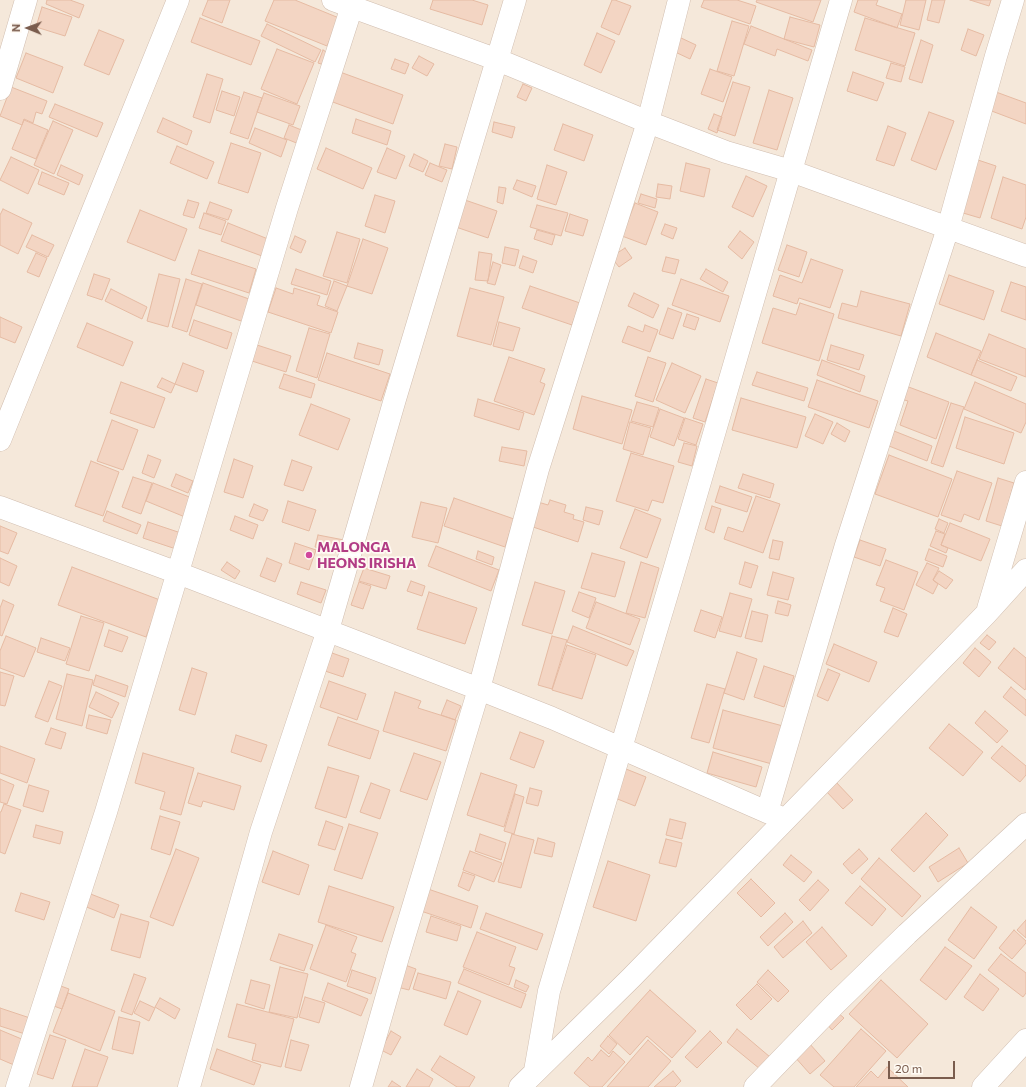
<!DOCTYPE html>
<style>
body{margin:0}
#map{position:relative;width:1026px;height:1087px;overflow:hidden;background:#fdf6ec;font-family:Commissioner,sans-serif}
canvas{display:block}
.north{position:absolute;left:8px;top:8px;width:40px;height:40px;-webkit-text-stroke:3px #fffaf3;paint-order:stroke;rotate:271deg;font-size:11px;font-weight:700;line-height:16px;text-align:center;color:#7a5c4d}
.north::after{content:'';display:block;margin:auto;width:14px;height:18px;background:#7a5c4d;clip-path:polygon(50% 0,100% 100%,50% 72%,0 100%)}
.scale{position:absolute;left:888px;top:1061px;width:67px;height:18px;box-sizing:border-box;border:2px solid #7a5c4d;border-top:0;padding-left:5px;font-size:12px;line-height:14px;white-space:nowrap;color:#7a5c4d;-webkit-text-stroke:3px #fffaf3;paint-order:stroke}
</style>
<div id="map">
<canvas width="1026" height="1087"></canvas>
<div class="north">N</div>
<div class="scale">20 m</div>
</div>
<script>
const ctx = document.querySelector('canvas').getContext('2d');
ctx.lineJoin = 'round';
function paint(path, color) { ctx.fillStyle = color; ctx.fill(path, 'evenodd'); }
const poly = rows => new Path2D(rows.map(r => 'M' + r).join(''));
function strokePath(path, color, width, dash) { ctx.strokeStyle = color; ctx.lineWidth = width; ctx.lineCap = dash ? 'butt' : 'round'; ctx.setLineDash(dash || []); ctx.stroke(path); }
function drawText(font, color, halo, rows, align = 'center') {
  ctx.font = font + ' Commissioner,sans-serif'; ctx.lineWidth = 3.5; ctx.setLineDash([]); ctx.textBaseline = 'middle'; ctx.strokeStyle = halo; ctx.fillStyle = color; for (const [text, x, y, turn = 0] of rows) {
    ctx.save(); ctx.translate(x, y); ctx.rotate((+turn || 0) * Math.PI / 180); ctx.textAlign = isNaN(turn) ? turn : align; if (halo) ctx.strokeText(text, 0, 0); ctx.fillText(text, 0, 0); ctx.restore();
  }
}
paint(poly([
 [0,0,1026,0,1026,1087,0,1087]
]), '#f5e8da');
const building = poly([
 [47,0,70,0,84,5,79,18,46,4,47,0],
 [208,0,230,0,222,23,202,15,208,0],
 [274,0,295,0,339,18,327,46,265,21,274,0],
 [433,0,472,0,488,5,482,25,430,9,433,0],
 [612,0,615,0,631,6,619,35,601,27,612,0],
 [704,0,737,0,756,6,750,24,701,7,704,0],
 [757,0,821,0,813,22,756,2,757,0],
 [858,0,878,0,876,5,902,14,897,28,854,12,858,0],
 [906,0,926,0,919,30,900,25,906,0],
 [932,0,945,0,939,23,927,20,932,0],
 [970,0,991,0,989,6,970,0],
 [42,7,72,17,65,36,36,27,42,7],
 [790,17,820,25,814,47,784,39,790,17],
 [200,18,260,41,251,65,191,42,200,18],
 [865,18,915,33,905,66,855,50,865,18],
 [732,21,749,26,734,76,717,71,732,21],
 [267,24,321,50,315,62,261,36,267,24],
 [751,26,812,50,808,61,777,49,775,56,744,44,751,26],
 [968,29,984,35,976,56,961,50,968,29],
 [99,30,124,40,109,75,84,65,99,30],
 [597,33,615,41,601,73,584,65,597,33],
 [679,37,696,45,690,59,673,51,679,37],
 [921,40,933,45,922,83,909,79,921,40],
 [277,49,314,63,297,104,261,89,277,49],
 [323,50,328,53,324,65,318,63,323,50],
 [26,53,63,67,53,93,16,78,26,53],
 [419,56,434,64,427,76,412,68,419,56],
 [395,59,409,64,405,74,391,69,395,59],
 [891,63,905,67,901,82,886,78,891,63],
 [710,69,732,77,723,102,701,94,710,69],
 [340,72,403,95,393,124,330,101,340,72],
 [853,72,884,83,877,101,847,91,853,72],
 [207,74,223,79,210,123,193,117,207,74],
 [733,82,750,87,735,136,717,130,733,82],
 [523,84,532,88,526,101,517,97,523,84],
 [11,87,47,101,42,114,36,112,33,123,24,119,22,125,0,116,11,87],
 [769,90,793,98,777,150,753,143,769,90],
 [222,91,240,97,234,116,216,110,222,91],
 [244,92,262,98,248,139,230,133,244,92],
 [996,92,1026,103,1026,124,989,110,996,92],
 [264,93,300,106,293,125,257,112,264,93],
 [55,104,103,123,97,137,49,117,55,104],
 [929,112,954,121,936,170,911,160,929,112],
 [714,114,722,117,717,133,708,129,714,114],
 [163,118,192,131,187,145,157,132,163,118],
 [356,119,391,131,387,145,352,133,356,119],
 [24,120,48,130,36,159,12,149,24,120],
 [53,121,73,130,54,174,34,165,53,121],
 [494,122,515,127,512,138,492,132,494,122],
 [563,124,593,135,584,161,554,150,563,124],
 [289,125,304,131,299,144,284,138,289,125],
 [888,126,906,133,894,166,876,160,888,126],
 [255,128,287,140,281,157,249,143,255,128],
 [231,143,261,153,248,193,218,183,231,143],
 [445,144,457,147,452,169,439,166,445,144],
 [177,146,214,162,207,179,170,163,177,146],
 [326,148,372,168,363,189,317,169,326,148],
 [387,148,405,156,396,179,377,172,387,148],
 [414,154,428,161,423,172,409,166,414,154],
 [11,157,39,170,28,194,0,180,11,157],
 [969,157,996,166,980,218,953,210,969,157],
 [430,163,447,170,442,182,425,175,430,163],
 [686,163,710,169,704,197,680,191,686,163],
 [61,165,83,175,79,185,57,175,61,165],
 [547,165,567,172,556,205,537,199,547,165],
 [42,172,69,183,64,195,38,184,42,172],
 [746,176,767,186,753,217,732,207,746,176],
 [1003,177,1026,185,1026,217,1022,229,991,218,1003,177],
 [517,180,536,186,532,197,513,189,517,180],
 [658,184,672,186,670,199,656,197,658,184],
 [499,187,506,188,503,204,497,202,499,187],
 [641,194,657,199,655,208,638,203,641,194],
 [375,195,395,201,385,233,365,226,375,195],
 [462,199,497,211,488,238,453,226,462,199],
 [188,200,199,203,194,218,183,215,188,200],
 [210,202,232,210,228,220,206,213,210,202],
 [635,203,658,212,646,245,622,236,635,203],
 [537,205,568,213,561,236,530,227,537,205],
 [3,209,32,223,18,254,0,245,0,215,3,209],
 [140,210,187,229,175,261,127,242,140,210],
 [204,213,226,221,221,235,199,228,204,213],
 [570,214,588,220,583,236,565,231,570,214],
 [228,223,268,239,262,256,221,241,228,223],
 [665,224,677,228,673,239,661,234,665,224],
 [537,230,555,235,552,245,534,239,537,230],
 [740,231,754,242,742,259,728,247,740,231],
 [337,232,360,239,347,283,323,276,337,232],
 [32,235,54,245,48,257,26,247,32,235],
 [295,236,306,241,301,253,290,248,295,236],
 [363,239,388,248,372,294,347,286,363,239],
 [787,245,807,252,799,277,778,270,787,245],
 [505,247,519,250,515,266,502,263,505,247],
 [625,248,632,258,619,267,611,257,625,248],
 [199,250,256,269,249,293,191,274,199,250],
 [479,252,492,254,488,281,475,280,479,252],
 [36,253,47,258,39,277,27,272,36,253],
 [523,256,537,261,533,273,519,268,523,256],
 [666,257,679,260,675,274,662,271,666,257],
 [811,259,843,270,830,308,799,298,797,304,773,296,780,275,802,283,811,259],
 [493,262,501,265,495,285,487,283,493,262],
 [296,269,331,281,327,295,291,284,296,269],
 [706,269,728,282,723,292,700,279,706,269],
 [94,274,110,279,102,300,87,295,94,274],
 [159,274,180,279,168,327,147,321,159,274],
 [949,275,994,291,984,320,939,304,949,275],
 [186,279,202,284,187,332,172,327,186,279],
 [681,279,729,296,720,322,672,305,681,279],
 [334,281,347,286,337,311,325,306,334,281],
 [1011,282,1026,287,1026,320,1001,311,1011,282],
 [203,283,252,300,244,322,196,305,203,283],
 [530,286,580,303,572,325,522,308,530,286],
 [276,288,293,294,294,288,320,296,317,305,338,312,331,333,268,312,276,288],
 [470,288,504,297,491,345,457,336,470,288],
 [111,289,147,307,142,319,105,301,111,289],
 [861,291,910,304,901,336,838,318,842,303,857,307,861,291],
 [634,293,659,305,653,318,628,306,634,293],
 [800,303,834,314,819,361,762,343,773,308,796,315,800,303],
 [668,308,682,313,673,339,659,334,668,308],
 [687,314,699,318,695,330,683,326,687,314],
 [0,317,22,327,15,343,0,337,0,317],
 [194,320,232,333,227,349,189,335,194,320],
 [499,322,520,328,513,351,493,346,499,322],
 [87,323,133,342,123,366,77,347,87,323],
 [645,325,658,330,650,352,622,342,628,326,643,332,645,325],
 [309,328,330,334,317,378,296,371,309,328],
 [936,333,981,351,971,375,927,357,936,333],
 [989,334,1026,349,1026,377,979,359,989,334],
 [358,343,383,350,379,365,354,358,358,343],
 [257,345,291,356,286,372,252,361,257,345],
 [831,345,864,355,859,370,827,360,831,345],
 [327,353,390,374,381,401,318,380,327,353],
 [509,357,545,369,540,382,545,384,534,415,494,401,509,357],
 [648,357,666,363,653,402,635,396,648,357],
 [822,360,865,376,860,392,817,375,822,360],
 [977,360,1017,377,1011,391,971,375,977,360],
 [183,363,204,371,197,392,175,384,183,363],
 [672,363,701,376,685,413,656,400,672,363],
 [757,372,808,388,804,401,752,385,757,372],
 [284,374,315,384,311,398,279,388,284,374],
 [162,378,175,384,171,393,157,387,162,378],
 [706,379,718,383,705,422,693,418,706,379],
 [817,380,878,401,869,428,808,407,817,380],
 [121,382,165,398,154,428,110,413,121,382],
 [975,382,1026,404,1026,422,1021,433,964,409,975,382],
 [906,386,949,402,936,439,900,425,908,401,901,399,906,386],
 [582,396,632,410,622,444,573,429,582,396],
 [741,398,806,417,797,448,732,430,741,398],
 [478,399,524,413,519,430,474,416,478,399],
 [637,402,659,408,653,427,631,421,637,402],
 [951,403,964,407,943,467,931,463,951,403],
 [311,404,350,419,338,450,299,435,311,404],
 [660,409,684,418,674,446,650,437,660,409],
 [815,414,833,422,823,444,805,436,815,414],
 [965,417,1014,433,1004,464,956,448,965,417],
 [685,418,703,424,696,445,678,439,685,418],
 [112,420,138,430,123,470,97,461,112,420],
 [630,422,651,428,643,455,623,449,630,422],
 [837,423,850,431,845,442,831,434,837,423],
 [894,431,932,446,927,461,889,446,894,431],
 [684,443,697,446,692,466,678,462,684,443],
 [502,447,527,451,524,466,499,461,502,447],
 [631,453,674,466,663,503,652,500,648,511,616,501,631,453],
 [148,455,161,460,154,478,142,473,148,455],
 [889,455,952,479,938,517,875,494,889,455],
 [234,459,253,466,243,498,224,492,234,459],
 [292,460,312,467,303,491,284,485,292,460],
 [91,461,119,472,103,516,75,506,91,461],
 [957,471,992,483,979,520,964,514,961,522,941,515,957,471],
 [176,474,193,481,188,493,171,486,176,474],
 [743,474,774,484,770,498,738,488,743,474],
 [133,477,152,483,141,514,122,507,133,477],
 [998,478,1014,483,1002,526,986,521,998,478],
 [153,483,192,498,185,517,146,501,153,483],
 [720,486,752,497,747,512,715,502,720,486],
 [756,496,780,504,763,553,724,539,728,527,743,532,756,496],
 [454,498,514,519,505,547,444,526,454,498],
 [550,500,566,505,564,512,574,515,573,519,584,522,578,542,530,526,538,502,548,505,550,500],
 [288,501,316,510,309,531,282,522,288,501],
 [421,502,447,508,438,543,412,537,421,502],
 [254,504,268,510,263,521,249,516,254,504],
 [712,506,721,509,714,533,705,529,712,506],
 [586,507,603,511,599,525,583,520,586,507],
 [635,509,661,519,647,558,620,548,635,509],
 [107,511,141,525,137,534,103,521,107,511],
 [235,516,258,525,253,539,230,530,235,516],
 [939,519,948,523,944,533,935,529,939,519],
 [148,522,181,533,176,549,143,538,148,522],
 [950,523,990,539,981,561,941,545,950,523],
 [0,526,17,533,8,554,0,551,0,526],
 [936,531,945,534,941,545,948,548,946,553,930,546,936,531],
 [318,535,344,540,341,553,315,547,318,535],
 [773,540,783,542,779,560,769,558,773,540],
 [860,540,886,549,880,566,854,557,860,540],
 [295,543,316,550,309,570,289,563,295,543],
 [436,546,499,570,491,591,428,566,436,546],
 [929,549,947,556,943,567,925,560,929,549],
 [478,551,494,557,492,565,476,559,478,551],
 [592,553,625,562,615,597,581,588,592,553],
 [0,558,17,566,9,586,0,582,0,558],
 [267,558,282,564,275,582,260,576,267,558],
 [886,560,918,572,904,610,880,601,885,588,876,585,886,560],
 [227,562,240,571,235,579,221,570,227,562],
 [641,562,659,568,645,618,626,613,641,562],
 [745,562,758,566,751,588,739,584,745,562],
 [927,563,939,568,933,580,938,584,933,594,916,585,927,563],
 [72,567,160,600,146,637,58,605,72,567],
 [364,568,390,576,386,589,359,581,364,568],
 [939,571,953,580,946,589,933,580,939,571],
 [773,572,794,578,788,600,767,595,773,572],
 [411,581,425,586,422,596,407,591,411,581],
 [301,582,326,590,321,603,297,594,301,582],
 [359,582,371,586,363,609,351,605,359,582],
 [535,582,565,591,552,634,522,625,535,582],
 [429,592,477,608,465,644,417,629,429,592],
 [579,592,596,598,589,618,572,611,579,592],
 [730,593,752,599,741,637,719,631,730,593],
 [3,600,14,605,2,636,0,635,0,608,3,600],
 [778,601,791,605,788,616,775,613,778,601],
 [596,602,640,619,630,645,586,628,596,602],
 [893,608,907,614,898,637,884,632,893,608],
 [701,610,722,617,715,638,694,631,701,610],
 [752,611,768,615,762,642,745,638,752,611],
 [81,616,104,623,89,671,66,664,81,616],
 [573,626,634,651,627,666,567,642,573,626],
 [109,630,128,637,122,652,104,646,109,630],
 [987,635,996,642,989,650,980,643,987,635],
 [6,636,36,648,24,677,0,668,0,651,6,636],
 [552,636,567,640,552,689,538,685,552,636],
 [41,638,70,648,65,661,37,652,41,638],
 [834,644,877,662,869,682,826,664,834,644],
 [567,645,596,655,582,699,552,690,567,645],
 [975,648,991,662,979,677,963,663,975,648],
 [1014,648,1026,658,1026,688,1025,690,998,668,1014,648],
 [737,652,757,659,744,700,724,693,737,652],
 [332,653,349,659,343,677,325,671,332,653],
 [764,666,794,676,784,707,754,697,764,666],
 [192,668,207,673,195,715,179,710,192,668],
 [828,669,840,674,828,701,817,696,828,669],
 [0,672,14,676,5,706,0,705,0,672],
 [67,674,93,680,82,726,56,719,67,674],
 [96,675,128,686,125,697,93,685,96,675],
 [49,681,62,686,48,722,35,717,49,681],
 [329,681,366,694,357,720,320,707,329,681],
 [707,684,725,689,709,743,691,738,707,684],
 [1011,687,1026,700,1026,716,1003,697,1011,687],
 [96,692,119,703,112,718,89,707,96,692],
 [395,692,421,701,418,708,456,720,446,751,383,731,395,692],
 [447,700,461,706,455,720,441,715,447,700],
 [723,710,783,726,772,764,713,748,723,710],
 [985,711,1008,731,997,743,975,723,985,711],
 [89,715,111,720,107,734,86,728,89,715],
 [338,717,379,731,370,759,328,745,338,717],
 [949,724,983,752,963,776,929,748,949,724],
 [51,728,66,733,61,749,45,744,51,728],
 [520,732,544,741,534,768,510,759,520,732],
 [236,735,267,745,261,762,231,752,236,735],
 [0,746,35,759,27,783,0,773,0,746],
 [1002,746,1026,766,1026,775,1020,782,991,758,1002,746],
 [713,752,762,767,756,787,707,773,713,752],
 [143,753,194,768,181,815,160,809,165,792,135,783,143,753],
 [414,753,441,762,427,800,400,791,414,753],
 [328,767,359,776,346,818,315,808,328,767],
 [626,769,646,777,635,806,615,798,626,769],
 [198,773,241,786,234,810,203,801,201,807,188,803,198,773],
 [481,773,517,785,504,827,467,815,481,773],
 [0,779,14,785,7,804,0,802,0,779],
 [835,781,853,800,843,809,825,790,835,781],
 [371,783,390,790,380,819,360,812,371,783],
 [29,785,49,791,43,812,23,806,29,785],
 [530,788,542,791,538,806,526,803,530,788],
 [515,794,524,797,514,834,504,831,515,794],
 [4,804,21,810,5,854,0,852,0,812,1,812,4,804],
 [926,813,948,835,914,872,891,850,926,813],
 [160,816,180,822,170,855,151,849,160,816],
 [670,819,686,823,682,839,666,835,670,819],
 [326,821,343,827,335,850,318,845,326,821],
 [349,824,378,833,362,879,334,870,349,824],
 [36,825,63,832,60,844,33,837,36,825],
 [480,834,506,843,501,860,475,851,480,834],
 [512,834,534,840,521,888,498,882,512,834],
 [538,838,555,843,552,857,534,853,538,838],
 [666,839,682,843,676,867,659,863,666,839],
 [959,848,968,863,938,882,929,867,959,848],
 [176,849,199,858,173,926,150,917,176,849],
 [859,849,868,859,852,874,843,864,859,849],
 [273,851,309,865,299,895,262,882,273,851],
 [470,851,502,863,494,882,463,870,470,851],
 [791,855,812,872,804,882,783,865,791,855],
 [879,858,921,896,902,917,861,879,879,858],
 [608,861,650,875,636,921,593,907,608,861],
 [463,872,475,876,469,891,458,886,463,872],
 [751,879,775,903,761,917,737,893,751,879],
 [818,880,829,890,810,911,799,900,818,880],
 [329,886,394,907,382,942,318,922,329,886],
 [860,886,886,909,872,926,845,903,860,886],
 [425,888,478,906,471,928,418,910,425,888],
 [21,893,50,902,44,920,15,911,21,893],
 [88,893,119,905,114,918,84,906,88,893],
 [971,907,997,927,974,959,948,940,971,907],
 [486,913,543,934,537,950,480,929,486,913],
 [785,913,793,922,768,946,760,937,785,913],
 [121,914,149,922,140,958,111,950,121,914],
 [431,916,461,926,457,941,426,932,431,916],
 [1026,920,1026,938,1017,930,1026,920],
 [803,921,812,933,783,958,774,947,803,921],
 [326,925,357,937,351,952,356,954,346,982,310,969,326,925],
 [822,927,847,956,831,970,806,942,822,927],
 [1014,930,1026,941,1026,943,1012,959,999,948,1014,930],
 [477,932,516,947,509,966,515,968,509,985,463,967,477,932],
 [279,934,313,945,304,971,270,960,279,934],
 [945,947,972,966,946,1000,920,980,945,947],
 [1001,954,1026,973,1026,993,1023,997,988,970,1001,954],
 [405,965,416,969,409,990,397,987,405,965],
 [280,967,308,974,297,1018,269,1012,280,967],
 [464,969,526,994,521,1008,458,983,464,969],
 [352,970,376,978,371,994,347,986,352,970],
 [768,970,789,991,778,1002,757,982,768,970],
 [418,973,451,982,446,999,413,989,418,973],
 [134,974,146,978,132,1015,121,1011,134,974],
 [980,974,999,989,983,1011,964,997,980,974],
 [251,980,270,985,264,1009,245,1003,251,980],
 [516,980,529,986,526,992,514,987,516,980],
 [881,980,928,1024,897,1058,849,1014,881,980],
 [328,983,368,999,361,1016,322,1000,328,983],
 [757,984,772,999,751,1020,736,1005,757,984],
 [58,985,69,989,62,1009,51,1005,58,985],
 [650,990,696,1031,672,1058,647,1036,630,1055,609,1035,650,990],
 [458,991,481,1001,467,1035,444,1025,458,991],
 [68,993,115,1011,100,1051,53,1032,68,993],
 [305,997,325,1003,319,1023,299,1017,305,997],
 [160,998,180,1009,175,1019,155,1007,160,998],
 [140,1001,155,1008,149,1021,134,1013,140,1001],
 [237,1004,294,1019,281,1067,252,1060,256,1044,228,1037,237,1004],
 [0,1008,30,1018,25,1034,0,1026,0,1008],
 [837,1012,844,1018,832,1030,826,1023,837,1012],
 [119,1017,140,1022,133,1054,112,1049,119,1017],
 [737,1029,770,1057,760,1069,727,1042,737,1029],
 [861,1029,886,1051,854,1087,834,1087,820,1075,861,1029],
 [0,1030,24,1040,14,1065,0,1059,0,1030],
 [391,1031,401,1037,391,1055,381,1050,391,1031],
 [710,1031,722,1043,697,1068,685,1057,710,1031],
 [50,1035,66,1040,53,1079,37,1074,50,1035],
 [608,1036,617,1044,609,1054,600,1046,608,1036],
 [291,1040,309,1045,301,1071,285,1067,291,1040],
 [648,1040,671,1061,648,1087,607,1087,648,1040],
 [809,1043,825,1061,810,1074,794,1056,809,1043],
 [85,1049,108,1057,97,1087,72,1087,85,1049],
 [217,1049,261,1065,254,1085,210,1069,217,1049],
 [601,1050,609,1057,613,1051,625,1062,602,1087,590,1087,574,1073,588,1057,592,1061,601,1050],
 [440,1056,475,1077,469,1087,457,1087,431,1070,440,1056],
 [887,1067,908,1087,856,1087,871,1071,878,1078,887,1067],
 [417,1069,433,1079,429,1087,406,1087,417,1069],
 [673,1071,681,1081,675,1087,654,1087,673,1071],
 [392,1081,401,1087,388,1087,392,1081]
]);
paint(building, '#f3d5c3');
strokePath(building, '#e6bba3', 1);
const minor = poly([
 [333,0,498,60,648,122,726,152,791,171,1026,256],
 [0,89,26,0],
 [0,440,178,0],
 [0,507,178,573,479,689,552,718,767,812,785,819],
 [988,609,1026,482],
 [767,812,846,545,948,228,996,56,1013,0],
 [535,1071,549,991,621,748,673,574,841,0],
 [17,1087,106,812,287,208,354,0],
 [189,1087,261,832,328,630,395,399,515,0],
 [361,1087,398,957,479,689,538,469,648,122,679,0],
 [520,1087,631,978,986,614,1026,570],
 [755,1087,834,1005,907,934,1026,824],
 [983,1087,1026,1040]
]);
strokePath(minor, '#d1beb0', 23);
strokePath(minor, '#fff', 22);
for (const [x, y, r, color] of [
 [309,555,4,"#d1479c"]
]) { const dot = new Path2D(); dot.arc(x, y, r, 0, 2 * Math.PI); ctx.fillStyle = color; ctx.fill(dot); strokePath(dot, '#fffaf3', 1.5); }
drawText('bold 14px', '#b23c85', '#fffaf3', [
 ["MALONGA",317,547],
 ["HEONS IRISHA",317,563]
], 'left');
</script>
